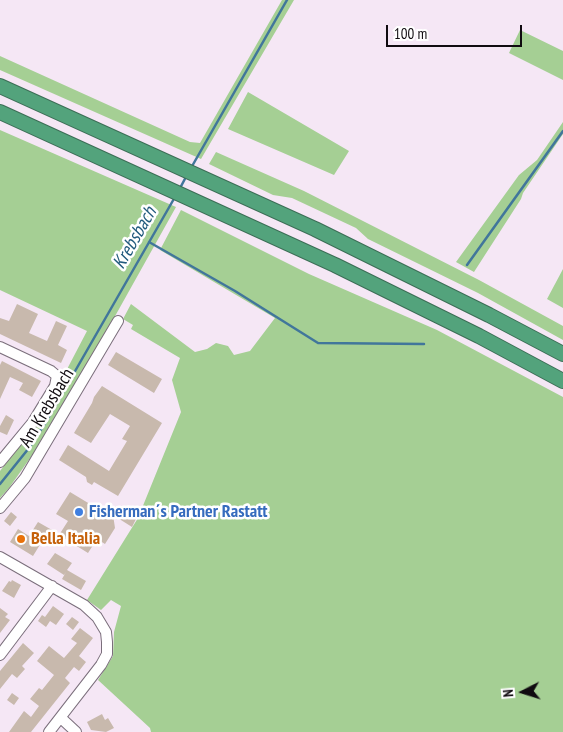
<!DOCTYPE html>
<meta charset="utf-8">
<style>
body{margin:0}
#map{position:relative;width:563px;height:732px;overflow:hidden;background:#f5e7f5;font-family:"PT Sans Narrow",sans-serif}
canvas{display:block}
.north{position:absolute;left:498px;top:667px;width:50px;height:50px;-webkit-text-stroke:4px #fff;paint-order:stroke;rotate:265deg;font-size:14px;font-weight:700;line-height:20px;text-align:center;color:#100b10}
.north::after{content:'';display:block;margin:auto;width:18px;height:22px;background:#100b10;clip-path:polygon(50% 0,100% 100%,50% 72%,0 100%)}
.scale{position:absolute;left:386px;top:25px;width:136px;height:22px;box-sizing:border-box;border:2px solid #100b10;border-top:0;padding-left:6px;font-size:15px;line-height:18px;white-space:nowrap;color:#100b10;-webkit-text-stroke:4px #fff;paint-order:stroke}
</style>
<div id="map">
<canvas width="563" height="732"></canvas>
<div class="north">N</div>
<div class="scale">100 m</div>
</div>
<script>
const ctx = document.querySelector('canvas').getContext('2d');
ctx.lineJoin = 'round';
function paint(path, color) { ctx.fillStyle = color; ctx.fill(path, 'evenodd'); }
const poly = rows => new Path2D(rows.map(r => 'M' + r).join(''));
function strokePath(path, color, width, dash) { ctx.strokeStyle = color; ctx.lineWidth = width; ctx.lineCap = dash ? 'butt' : 'round'; ctx.setLineDash(dash || []); ctx.stroke(path); }
function drawText(font, color, halo, rows, align = 'center') {
  ctx.font = font + ' "PT Sans Narrow",sans-serif'; ctx.lineWidth = 5; ctx.setLineDash([]); ctx.textBaseline = 'middle'; ctx.strokeStyle = halo; ctx.fillStyle = color; for (const [text, x, y, turn = 0] of rows) {
    ctx.save(); ctx.translate(x, y); ctx.rotate((+turn || 0) * Math.PI / 180); ctx.textAlign = isNaN(turn) ? turn : align; if (halo) ctx.strokeText(text, 0, 0); ctx.fillText(text, 0, 0); ctx.restore();
  }
}
paint(poly([
 [282,0,294,0,201,159,0,70,0,56,190,142,200,143],
 [520,30,563,51,563,80,509,53],
 [248,92,349,151,334,175,228,129],
 [563,122,563,134,523,193,521,199,474,272,456,262,519,175,537,160],
 [0,130,176,207,114,318,33,454,9,488,0,498,0,471,42,417,87,331,0,290],
 [216,152,304,191,479,280,563,326,563,340,478,293,368,239,356,228,292,198,273,195,209,164],
 [181,210,309,274,437,330,563,397,563,732,151,732,150,728,98,680,113,656,114,632,121,606,111,600,101,610,87,600,138,518,181,412,172,380,180,358,131,329,133,325,123,319,131,304,195,352,207,349,216,343,228,346,234,355,250,351,275,318,160,250],
 [563,269,563,308,547,299]
]), '#a5cf94');
strokePath(poly([
 [191,168,287,0],
 [179,190,187,175],
 [149,242,235,291,318,343,424,344],
 [467,265,563,131],
 [0,484,29,448,47,420,175,197]
]), '#41769b', 2.5);
paint(poly([
 [17,304,38,314,29,333,47,341,56,321,67,326,58,345,67,350,61,363,0,334,0,318,9,321],
 [116,352,162,379,154,393,108,365],
 [2,361,41,381,32,397,19,390,23,383,10,377,0,399,0,365],
 [102,386,162,423,118,496,94,482,92,485,87,482,86,477,59,460,68,445,109,471,127,441,122,439,130,426,110,414,91,443,74,433,92,403,94,397],
 [6,415,14,420,7,435,0,432,0,426],
 [70,492,108,515,114,506,136,519,132,527,113,515,115,528,105,544,97,539,88,553,59,535,68,521,56,514],
 [11,512,17,517,10,526,4,521],
 [38,522,59,534,55,541,46,535,33,556,10,542,18,529,29,536],
 [55,553,72,563,67,570,86,581,81,590,62,579,66,572,64,575,47,564],
 [12,580,21,585,14,598,2,591,9,581,11,582],
 [53,606,64,614,56,625,50,621,46,627,38,621,42,615,45,617],
 [0,608,8,614,5,617,10,620,0,633],
 [72,617,79,622,73,630,66,624],
 [80,628,93,638,79,656,86,662,79,671,74,667,65,678,70,683,31,732,9,732,24,711,31,717,39,706,30,699,39,688,42,690,54,675,37,661,49,646,64,658,77,643,71,639],
 [23,643,34,653,22,666,25,669,17,678,12,674,0,689,0,671],
 [12,693,19,698,14,705,7,700],
 [102,714,105,720,108,718,114,728,106,732,91,730,87,722]
]), '#c8b9ad');
const minor = poly([
 [0,347,51,371,57,376,55,386,33,422,0,462],
 [0,508,25,478,118,321],
 [0,557,84,605,97,617,106,632,107,642,107,654,101,665,49,732],
 [0,655,52,586],
 [61,718,76,732]
]);
const highway = poly([
 [0,86,315,229,489,315,563,354],
 [0,112,335,265,479,336,563,381]
]);
strokePath(minor, '#7a6e7b', 12);
strokePath(highway, '#3c6e56', 16);
strokePath(minor, '#fff', 10);
strokePath(highway, '#53a37c', 14);
for (const [x, y, r, color] of [
 [79,512,5,"#3f7fe0"],
 [21,539,5,"#e8710a"]
]) { const dot = new Path2D(); dot.arc(x, y, r, 0, 2 * Math.PI); ctx.fillStyle = color; ctx.fill(dot); strokePath(dot, '#fff', 2); }
drawText('18px', '#100b10', '#fff', [
 ["Am Krebsbach",47,408,-59]
]);
drawText('bold 18px', '#366cbe', '#fff', [
 ["Fisherman´s Partner Rastatt",89,512]
], 'left');
drawText('bold 18px', '#c56008', '#fff', [
 ["Bella Italia",31,539]
], 'left');
drawText('italic 19px', '#225b7e', '#fff', [
 ["Krebsbach",135,238,-60]
]);
</script>
